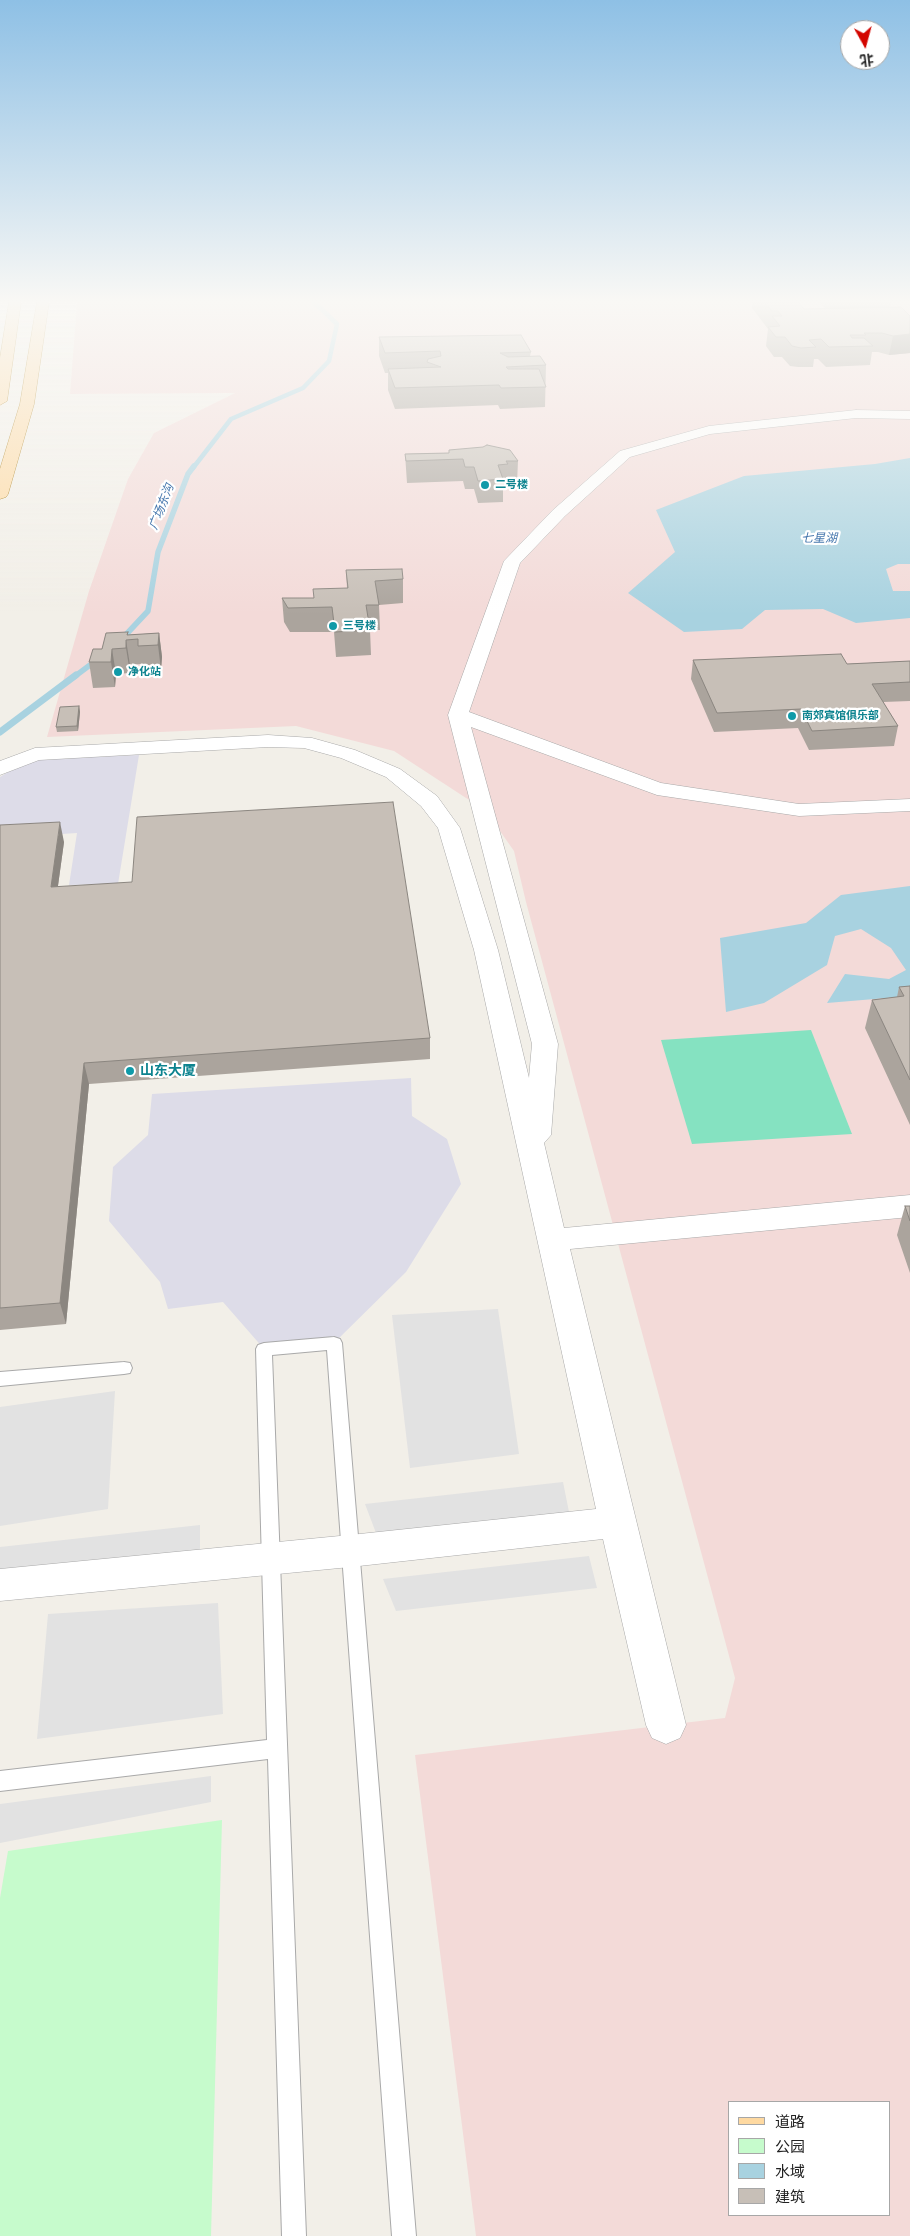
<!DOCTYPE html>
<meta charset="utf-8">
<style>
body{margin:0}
#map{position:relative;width:910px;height:2236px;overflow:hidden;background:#f2efe8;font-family:Signika,"Noto Sans SC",sans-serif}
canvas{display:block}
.legend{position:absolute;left:728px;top:2101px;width:162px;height:115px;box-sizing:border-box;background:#fff;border:1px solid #a7a7a7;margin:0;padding:6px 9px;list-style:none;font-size:15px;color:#222}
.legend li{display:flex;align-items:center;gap:10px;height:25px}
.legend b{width:25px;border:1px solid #a7a7a7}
.north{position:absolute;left:840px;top:20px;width:50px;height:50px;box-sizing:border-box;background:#fff;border:1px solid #a7a7a7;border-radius:50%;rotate:173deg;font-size:14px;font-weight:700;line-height:20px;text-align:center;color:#222}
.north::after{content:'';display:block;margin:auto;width:18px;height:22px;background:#d30600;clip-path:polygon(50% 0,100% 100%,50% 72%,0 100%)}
</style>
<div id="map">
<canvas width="910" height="2236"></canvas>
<ul class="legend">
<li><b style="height:6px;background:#fed9a1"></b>道路</li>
<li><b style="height:14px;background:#c6fbcc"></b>公园</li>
<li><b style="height:14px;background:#a8d2e0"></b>水域</li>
<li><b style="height:14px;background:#c7bfb7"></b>建筑</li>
</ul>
<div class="north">北</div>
</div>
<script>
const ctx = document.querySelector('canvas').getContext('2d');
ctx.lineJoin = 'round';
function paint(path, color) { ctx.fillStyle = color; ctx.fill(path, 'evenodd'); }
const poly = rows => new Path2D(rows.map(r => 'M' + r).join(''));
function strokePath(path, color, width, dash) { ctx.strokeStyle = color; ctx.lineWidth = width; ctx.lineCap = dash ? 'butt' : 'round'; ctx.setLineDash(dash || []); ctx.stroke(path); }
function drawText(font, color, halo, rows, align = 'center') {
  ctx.font = font + ' Signika,"Noto Sans SC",sans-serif'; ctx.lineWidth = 4.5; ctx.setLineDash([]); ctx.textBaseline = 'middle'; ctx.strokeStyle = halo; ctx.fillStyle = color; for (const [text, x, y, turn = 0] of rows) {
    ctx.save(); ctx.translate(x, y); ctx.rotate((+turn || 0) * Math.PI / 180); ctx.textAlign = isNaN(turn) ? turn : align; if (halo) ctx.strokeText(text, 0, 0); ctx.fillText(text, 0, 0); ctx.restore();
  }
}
paint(poly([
 [77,302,910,302,910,2236,476,2236,415,1755,725,1718,735,1678,526,902,514,851,486,811,394,751,296,726,47,737,89,591,128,479,154,433,235,393,70,394],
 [729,2102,889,2102,889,2215,729,2215]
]), '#f3dad8');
paint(poly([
 [222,1820,211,2236,0,2236,0,1898,8,1851]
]), '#c6fbcc');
paint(poly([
 [811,1030,852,1134,692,1144,661,1040]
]), '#85e2c1');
paint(poly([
 [498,1309,519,1454,410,1468,392,1315],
 [115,1391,108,1509,0,1526,0,1407],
 [563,1482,569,1512,376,1533,365,1504],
 [200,1525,200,1557,0,1579,0,1547],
 [589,1556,597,1588,396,1611,383,1579],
 [218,1603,223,1714,37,1739,48,1614],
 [211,1776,211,1802,0,1843,0,1804]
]), '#e2e2e2');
paint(poly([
 [139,755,118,884,69,885,77,833,0,838,0,777,8,772,37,759],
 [411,1078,412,1116,447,1139,461,1184,406,1272,334,1343,264,1349,223,1302,168,1309,160,1282,109,1221,113,1167,148,1135,152,1094]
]), '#dddce8');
paint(poly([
 [910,458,910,564,898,564,886,569,893,591,910,591,910,618,856,623,823,609,765,610,742,629,684,632,628,593,675,552,656,510,744,476,875,464],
 [910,886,910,996,827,1003,845,974,889,979,906,970,891,948,861,929,835,936,827,965,764,1003,726,1012,720,938,806,923,841,895]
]), '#a8d2e0');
strokePath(poly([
 [193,468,231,419,303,388,329,361,337,324,314,302]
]), '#a8d2e0', 4.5);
strokePath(poly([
 [120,641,148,611,158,552,188,474,194,466],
 [74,677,98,659]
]), '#a8d2e0', 5.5);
strokePath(poly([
 [0,732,76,675]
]), '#a8d2e0', 7);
const service = poly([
 [334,1337,340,1339,342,1343,416,2236,392,2236,327,1350,272,1355,306,2236,282,2236,268,1759,0,1791,0,1771,267,1740,256,1349,258,1345,264,1343,334,1337],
 [124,1362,130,1363,132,1368,130,1373,124,1374,0,1386,0,1372,124,1362]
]);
const minor = poly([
 [856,410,910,411,910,419,856,418,710,434,630,457,565,516,520,563,469,712,661,783,799,804,910,799,910,811,799,816,657,795,471,727,558,1044,551,1135,544,1143,564,1228,910,1195,910,1217,570,1249,686,1725,680,1738,666,1744,652,1738,646,1725,603,1539,350,1567,0,1601,0,1569,350,1535,596,1509,474,950,438,828,421,806,386,777,341,758,304,748,268,747,39,760,0,775,0,761,35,748,268,735,312,738,355,750,400,769,437,796,460,828,498,950,529,1078,532,1044,448,715,504,561,553,510,620,451,709,426,856,410]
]);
const primary = poly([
 [9,302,21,302,7,401,0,405,0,358,9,302],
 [37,302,49,302,34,404,8,494,6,497,0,499,0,469,20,404,37,302]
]);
strokePath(service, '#a9a9a9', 2);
strokePath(minor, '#a9a9a9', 1);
strokePath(primary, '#9f6f00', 1);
paint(service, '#fff');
paint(minor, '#fff');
paint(primary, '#fed9a1');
paint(poly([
 [752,302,798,302,804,309,826,309,819,302,891,302,890,308,910,316,910,353,889,355,878,352,872,352,870,365,826,367,818,359,814,359,813,367,798,367,790,366,782,357,774,357,766,346,768,329,752,308],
 [379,337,531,352,530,356,546,365,545,407,500,409,498,405,395,409,388,390,388,373,385,373,379,356],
 [449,450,518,461,517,483,508,483,508,486,503,486,503,502,478,503,474,489,465,489,463,481,407,483,405,454,449,453],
 [346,570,403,579,403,603,379,605,380,630,370,630,371,655,336,657,334,632,290,632,284,622,282,598,314,598,347,588],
 [128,632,128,635,159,633,162,657,161,670,142,671,141,664,130,665,130,673,116,674,115,687,93,688,89,662],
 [693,660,847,664,910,661,910,701,883,702,898,726,894,746,809,750,798,728,714,732,691,679],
 [79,706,80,712,78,731,57,732,56,727],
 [0,825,64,842,58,886,430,1038,430,1059,89,1084,66,1324,0,1330],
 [910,986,910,1125,865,1028,872,1000,897,997,899,987],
 [905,1206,910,1206,910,1273,897,1235]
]), '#aba49d');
paint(poly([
 [910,334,910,353,889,355,893,336],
 [159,633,162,657,161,670,158,645],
 [126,640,130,665,130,673,126,648],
 [112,649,116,674,115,687,111,662],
 [79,706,80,712,78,731,77,726],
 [60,822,64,842,55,907,51,887],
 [84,1063,89,1084,66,1324,60,1303]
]), '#8b8680');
const building = poly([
 [764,302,798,302,804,309,901,307,910,316,910,334,893,336,882,333,864,333,866,335,850,335,852,338,864,338,873,346,829,347,821,339,809,340,816,347,801,348,792,346,785,337,776,337,768,327,780,326,772,316,782,316,778,311,772,311,764,302],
 [521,335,531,352,500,353,508,357,540,356,546,365,506,367,508,369,539,369,546,387,501,388,499,385,395,388,388,369,441,367,427,362,428,359,441,356,440,351,385,353,379,337,521,335],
 [487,445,510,450,518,461,506,461,508,464,498,465,503,479,478,481,474,467,465,467,463,459,406,461,405,454,449,453,449,450,483,447,487,445],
 [402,569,403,579,375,581,379,605,366,605,370,630,335,632,332,607,288,608,282,598,314,598,313,589,348,588,346,570,402,569],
 [128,632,127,635,159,633,158,645,138,646,138,639,126,640,126,648,112,649,111,662,89,662,93,649,102,649,106,633,128,632],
 [841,654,847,664,910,661,910,682,872,684,898,726,812,731,801,709,717,713,693,660,841,654],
 [79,706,77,726,56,727,60,707,79,706],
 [393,802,430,1038,84,1063,60,1303,0,1308,0,825,60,822,51,887,132,882,137,817,393,802],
 [910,986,910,1080,872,1000,904,996,899,987,910,986],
 [905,1206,910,1206,910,1221,905,1206]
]);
paint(building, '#c7bfb7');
strokePath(building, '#8b8680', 1);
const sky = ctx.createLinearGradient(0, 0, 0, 615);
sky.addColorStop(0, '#8ec0e5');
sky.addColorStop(0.49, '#f9f8f5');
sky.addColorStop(1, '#f9f8f500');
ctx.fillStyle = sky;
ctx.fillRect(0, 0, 910, 615);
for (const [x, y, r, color] of [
 [485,485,5,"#0f9aa8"],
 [333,626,5,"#0f9aa8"],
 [118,672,5,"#0f9aa8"],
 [792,716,5,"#0f9aa8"],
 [130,1071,5,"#0f9aa8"]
]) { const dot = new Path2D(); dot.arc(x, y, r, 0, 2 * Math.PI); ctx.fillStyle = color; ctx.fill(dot); strokePath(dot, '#fff', 2); }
drawText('bold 11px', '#0d838f', '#fff', [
 ["二号楼",495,485],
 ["三号楼",343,626],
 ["净化站",128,672],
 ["南郊宾馆俱乐部",802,716]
], 'left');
drawText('italic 12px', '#4778ae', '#fff', [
 ["广场东沟",162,507,-69],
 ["七星湖",819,539]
]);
drawText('bold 14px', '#0d838f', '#fff', [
 ["山东大厦",140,1071]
], 'left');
</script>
